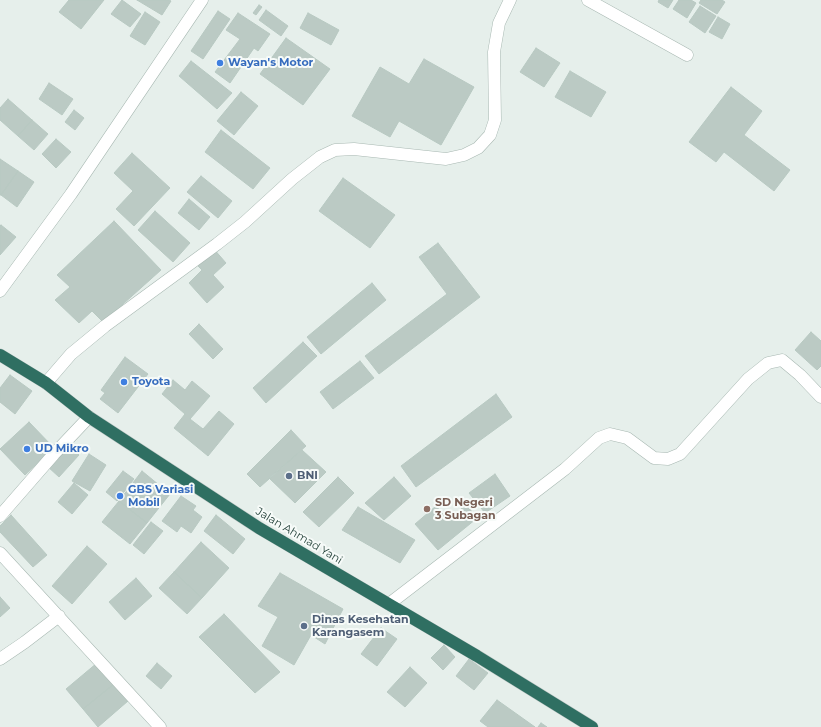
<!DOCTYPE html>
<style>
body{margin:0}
canvas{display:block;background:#e6efeb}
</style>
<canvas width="821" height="727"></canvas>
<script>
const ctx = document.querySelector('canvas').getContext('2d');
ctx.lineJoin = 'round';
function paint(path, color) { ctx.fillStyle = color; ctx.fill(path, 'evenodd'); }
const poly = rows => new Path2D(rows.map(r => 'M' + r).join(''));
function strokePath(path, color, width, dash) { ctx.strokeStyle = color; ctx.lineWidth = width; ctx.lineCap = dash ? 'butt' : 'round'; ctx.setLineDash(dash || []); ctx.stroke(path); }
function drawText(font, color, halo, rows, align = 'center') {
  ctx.font = font + ' Montserrat,sans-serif'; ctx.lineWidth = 4; ctx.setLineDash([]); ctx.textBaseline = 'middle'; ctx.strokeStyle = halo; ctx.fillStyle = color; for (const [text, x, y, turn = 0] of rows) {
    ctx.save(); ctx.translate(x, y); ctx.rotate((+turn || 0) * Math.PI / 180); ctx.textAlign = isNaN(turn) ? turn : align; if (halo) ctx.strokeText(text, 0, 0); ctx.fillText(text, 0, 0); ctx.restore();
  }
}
const building = poly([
 [69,0,104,0,81,29,59,12,69,0],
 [122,0,141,14,130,27,111,14,122,0],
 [137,0,169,0,171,1,162,15,137,0],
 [659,0,673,0,668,8,658,2,659,0],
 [679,0,691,0,696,3,687,18,673,9,679,0],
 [701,0,722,0,725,2,717,14,699,3,701,0],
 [259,5,262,7,256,15,253,13,259,5],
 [700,6,716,16,705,33,689,22,700,6],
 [266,10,288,26,281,36,259,20,266,10],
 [218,11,230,19,203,59,191,51,218,11],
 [145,12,160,22,145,45,130,36,145,12],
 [238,13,270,34,258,51,254,48,230,83,215,72,240,39,226,30,238,13],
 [308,13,339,30,331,45,300,28,308,13],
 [718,17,730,24,722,39,709,32,718,17],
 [286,38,330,69,303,105,260,74,286,38],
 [536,48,560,63,544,87,520,72,536,48],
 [424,59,474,87,441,145,399,121,390,137,352,116,380,67,409,84,424,59],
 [191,61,232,93,217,109,179,76,191,61],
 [570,71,606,92,591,117,555,97,570,71],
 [49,83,73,99,62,115,39,99,49,83],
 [731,87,762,111,744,135,790,170,774,191,724,152,716,162,689,142,731,87],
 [241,92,258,106,234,135,217,121,241,92],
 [8,99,32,120,18,136,0,120,0,108,8,99],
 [74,110,84,118,75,130,65,122,74,110],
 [32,120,48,134,34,150,18,136,32,120],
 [221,130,270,168,253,189,205,152,221,130],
 [56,139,71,152,56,168,42,154,56,139],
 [132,153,170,188,134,226,116,209,133,191,114,173,132,153],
 [0,159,18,171,1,195,0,195,0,159],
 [18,171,34,182,17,207,1,195,18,171],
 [201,176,232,201,218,218,187,192,201,176],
 [343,178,395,215,370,248,319,211,343,178],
 [189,199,210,217,199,230,178,213,189,199],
 [155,211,190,243,173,262,138,230,155,211],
 [114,221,161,270,103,322,92,311,79,323,55,300,70,287,57,275,114,221],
 [1,225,16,237,0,255,0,226,1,225],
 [438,243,480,297,379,374,365,356,447,294,419,257,438,243],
 [213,248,226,263,213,275,224,287,207,303,189,283,202,270,196,264,213,248],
 [372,283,386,300,321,354,307,337,372,283],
 [199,324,223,349,213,359,189,334,199,324],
 [811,332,821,341,821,366,817,370,795,350,811,332],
 [303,342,317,356,266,403,253,388,303,342],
 [125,357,148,374,118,413,100,399,105,393,101,390,125,357],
 [360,361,374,378,333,409,320,392,360,361],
 [10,375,32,391,15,414,0,402,0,388,10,375],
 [173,380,185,390,192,381,210,396,190,419,203,429,219,411,234,424,208,456,174,428,185,414,162,394,173,380],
 [496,394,512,417,416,487,401,466,496,394],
 [29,422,54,448,25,475,0,449,29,422],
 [291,430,306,446,260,487,247,474,291,430],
 [68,444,79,455,59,477,47,466,68,444],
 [302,450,326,472,295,503,269,478,302,450],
 [89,454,106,465,90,491,72,481,89,454],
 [123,471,134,479,117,501,106,492,123,471],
 [142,471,170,494,147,523,119,501,142,471],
 [495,474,510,496,485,513,469,493,495,474],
 [338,477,354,493,319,527,303,512,338,477],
 [394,477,411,496,384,520,365,503,394,477],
 [74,483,88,495,72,514,58,502,74,483],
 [181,496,196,506,193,510,202,517,191,533,181,526,177,532,162,521,181,496],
 [119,501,147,523,130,544,102,522,119,501],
 [467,504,476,519,438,550,415,524,436,506,448,520,467,504],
 [358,507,415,540,400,563,342,530,358,507],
 [11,515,47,555,33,567,0,532,0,526,11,515],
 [216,515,245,539,233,554,204,531,216,515],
 [151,522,163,531,144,554,133,545,151,522],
 [201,542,229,568,202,598,174,572,201,542],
 [87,546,107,564,72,604,52,586,87,546],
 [174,572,202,598,187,614,159,588,174,572],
 [280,573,343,609,325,644,311,635,294,665,262,646,278,617,258,606,280,573],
 [136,578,152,596,125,620,109,602,136,578],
 [0,597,10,608,0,617,0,597],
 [224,614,280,672,255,693,199,637,224,614],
 [381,628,397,639,377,666,361,654,381,628],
 [444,645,455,657,443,670,431,658,444,645],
 [469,659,488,673,474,690,456,676,469,659],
 [97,663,114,684,83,709,66,689,97,663],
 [157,663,172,676,161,689,146,676,157,663],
 [410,667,427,683,405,707,387,692,410,667],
 [114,684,128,701,98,727,83,709,114,684],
 [497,700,535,727,488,727,480,721,497,700],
 [541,723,547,727,538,727,541,723]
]);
paint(building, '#bbcac4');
strokePath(building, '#b8c9c2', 1);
const street = poly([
 [588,0,687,55],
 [0,291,71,194,202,0],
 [46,383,71,354,105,326,217,244,245,222,292,179,320,157,335,150,354,149,446,159,464,155,478,148,490,135,495,120,494,52,499,23,510,0],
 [0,516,54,454,89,417],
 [0,553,160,727],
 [389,604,565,469,599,438,610,434,627,438,654,458,668,459,680,454,748,379,768,363,782,360,800,375,821,397],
 [0,659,25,642,59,616]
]);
const highway = poly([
 [0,355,46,383,89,417,259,528,477,656,592,727]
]);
strokePath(street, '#a8b8b2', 13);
strokePath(highway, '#c2cac8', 13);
strokePath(street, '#fff', 12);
strokePath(highway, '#2f6f62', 12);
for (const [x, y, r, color] of [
 [220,63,4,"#3f7fe0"],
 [124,382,4,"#3f7fe0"],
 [27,449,4,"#3f7fe0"],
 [289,476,4,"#5c6f8a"],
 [120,496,4,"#3f7fe0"],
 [427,509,4,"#8d6e63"],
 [304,626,4,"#5c6f8a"]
]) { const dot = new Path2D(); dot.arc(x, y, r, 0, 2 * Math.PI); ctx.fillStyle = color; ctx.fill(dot); strokePath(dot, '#f7fbf9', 1.5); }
drawText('bold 11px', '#366cbe', '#f7fbf9', [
 ["Wayan's Motor",228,63],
 ["Toyota",132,382],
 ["UD Mikro",35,449],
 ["GBS Variasi",128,490],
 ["Mobil",128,503]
], 'left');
drawText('bold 11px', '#4e5e75', '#f7fbf9', [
 ["BNI",297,476],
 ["Dinas Kesehatan",312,620],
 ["Karangasem",312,633]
], 'left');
drawText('bold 11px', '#785e54', '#f7fbf9', [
 ["SD Negeri",435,503],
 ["3 Subagan",435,516]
], 'left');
drawText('11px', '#24423a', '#f7fbf9', [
 ["Jalan Ahmad Yani",299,536,31]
]);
</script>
